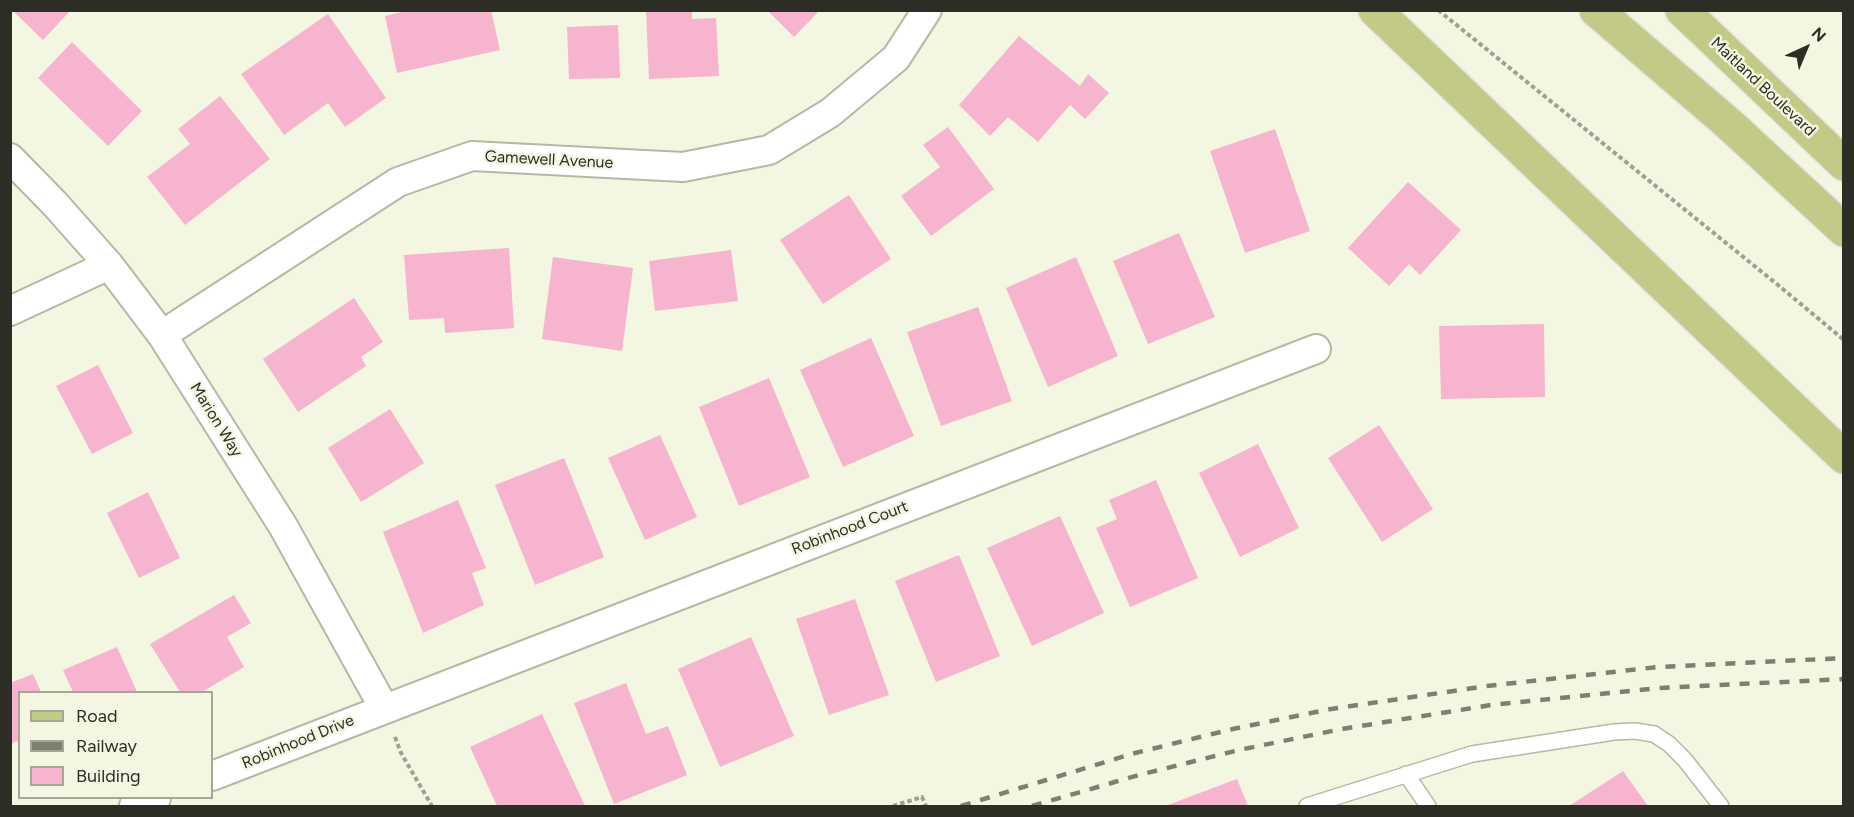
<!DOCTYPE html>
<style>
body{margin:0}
#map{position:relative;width:1854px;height:817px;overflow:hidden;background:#f3f7e1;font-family:Figtree,sans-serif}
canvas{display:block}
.frame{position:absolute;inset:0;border:12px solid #2c2e25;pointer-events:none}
.legend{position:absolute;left:18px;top:691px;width:195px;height:108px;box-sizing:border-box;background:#f3f7e1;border:2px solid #a3a796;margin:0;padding:8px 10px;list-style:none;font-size:18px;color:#2c2e25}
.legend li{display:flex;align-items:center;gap:12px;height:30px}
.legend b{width:30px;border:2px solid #a3a796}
.north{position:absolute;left:1776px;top:18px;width:60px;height:60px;-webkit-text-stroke:4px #f3f7e1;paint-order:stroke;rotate:44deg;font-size:16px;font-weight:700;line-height:24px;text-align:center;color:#2c2e25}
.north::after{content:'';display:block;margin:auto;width:21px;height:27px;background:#2c2e25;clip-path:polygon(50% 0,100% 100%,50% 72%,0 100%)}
</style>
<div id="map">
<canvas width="1854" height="817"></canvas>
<div class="frame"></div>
<ul class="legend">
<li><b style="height:8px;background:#c3ca88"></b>Road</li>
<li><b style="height:8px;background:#7d8071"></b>Railway</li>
<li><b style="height:16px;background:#f6b4cf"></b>Building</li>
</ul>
<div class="north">N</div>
</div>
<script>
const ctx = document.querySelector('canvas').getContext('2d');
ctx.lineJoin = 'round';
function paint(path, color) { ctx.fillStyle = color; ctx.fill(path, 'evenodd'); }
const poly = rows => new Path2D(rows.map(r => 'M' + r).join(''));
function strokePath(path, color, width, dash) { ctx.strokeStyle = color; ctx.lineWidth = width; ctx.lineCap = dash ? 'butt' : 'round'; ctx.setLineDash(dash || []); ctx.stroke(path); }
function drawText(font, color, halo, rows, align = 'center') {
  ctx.font = font + ' Figtree,sans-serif'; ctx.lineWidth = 5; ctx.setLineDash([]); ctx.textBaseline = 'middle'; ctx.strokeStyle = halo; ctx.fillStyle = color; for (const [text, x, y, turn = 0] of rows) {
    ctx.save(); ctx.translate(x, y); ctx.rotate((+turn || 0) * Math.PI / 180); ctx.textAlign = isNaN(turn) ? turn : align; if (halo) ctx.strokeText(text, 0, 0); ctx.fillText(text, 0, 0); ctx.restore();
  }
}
paint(poly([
 [12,10,71,10,43,40],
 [410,10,491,10,500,50,397,73,385,16],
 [646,10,692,10,692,19,716,18,719,76,649,79],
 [767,10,820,10,794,37],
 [328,14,386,98,345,127,328,103,284,135,241,74],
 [618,25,620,78,569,79,567,27],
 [1019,36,1080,86,1088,74,1109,93,1085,119,1070,105,1038,142,1008,117,990,136,959,105],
 [72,42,142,111,108,146,38,78],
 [220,96,270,159,185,225,147,177,190,144,178,129],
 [948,127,994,189,931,236,901,196,940,167,923,145],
 [1275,129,1310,231,1245,253,1210,151],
 [1408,182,1461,230,1420,275,1409,264,1389,286,1348,248],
 [849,195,891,259,823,304,780,240],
 [1179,233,1215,317,1148,344,1113,261],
 [509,248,514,328,445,333,444,318,409,320,404,255],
 [731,250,738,301,655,311,649,261],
 [553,257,633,268,622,351,542,339],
 [1076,257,1118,356,1048,387,1006,288],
 [354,298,383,342,361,357,366,366,298,412,263,359],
 [978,307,1012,401,941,426,907,332],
 [1544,324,1545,397,1441,399,1439,326],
 [871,338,914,436,843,467,800,370],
 [98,365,133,433,92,454,56,386],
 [769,378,810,477,739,506,699,407],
 [390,409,424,463,361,502,328,448],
 [1379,425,1433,509,1382,542,1328,458],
 [660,435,697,517,645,540,608,458],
 [1258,444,1299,528,1240,557,1199,473],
 [564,458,604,557,535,585,495,485],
 [1156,480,1198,578,1130,607,1096,528,1117,519,1109,500],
 [148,492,180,558,139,578,107,513],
 [458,500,486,568,472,573,484,605,423,633,383,532],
 [1060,516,1104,613,1032,646,987,548],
 [959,555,1000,656,936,682,895,581],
 [234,595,251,623,227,637,244,667,202,692,180,692,150,644],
 [855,599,889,695,829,715,796,619],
 [751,637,794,736,720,767,678,669],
 [117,647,137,692,73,692,63,670],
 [33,674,41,692,20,692,20,740,10,744,10,683],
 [626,683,646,734,668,726,687,775,614,804,574,703],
 [542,714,585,806,497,806,470,747],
 [1623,771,1648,806,1569,806],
 [1237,779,1248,806,1165,806]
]), '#f6b4cf');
const lane = poly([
 [1406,774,1428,806],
 [1307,806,1472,754,1614,732,1635,731,1654,734,1669,744,1685,760,1721,806]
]);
const street = poly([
 [10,158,55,204,109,265,162,335,283,526,384,708],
 [10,311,109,265],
 [162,335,398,182,472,156,683,167,769,150,830,113,896,58,927,10],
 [212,776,1316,349],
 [134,806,156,798]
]);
const primary = poly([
 [1375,10,1844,457],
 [1596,10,1729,124,1844,230],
 [1682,10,1844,164]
]);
strokePath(lane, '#b5b9a4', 18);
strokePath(street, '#b5b9a4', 32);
strokePath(primary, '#e1e2e0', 36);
strokePath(poly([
 [1438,10,1778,285,1844,340],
 [395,737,401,753,432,806],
 [893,806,922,797,926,806]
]), '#9ea191', 4, [4.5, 3]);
strokePath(lane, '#fff', 15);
strokePath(street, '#fff', 28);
strokePath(primary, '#c3ca88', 33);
strokePath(poly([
 [961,806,1135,753,1233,729,1331,709,1487,686,1658,667,1844,658],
 [1032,806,1139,775,1239,750,1342,729,1491,705,1659,688,1844,679]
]), '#7d8071', 4.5, [10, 10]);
drawText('16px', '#2c2e25', '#f3f7e1', [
 ["Maitland Boulevard",1763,87,43],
 ["Gamewell Avenue",549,160,3],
 ["Marion Way",216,420,58],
 ["Robinhood Court",850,528,-21],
 ["Robinhood Drive",298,742,-22]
]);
</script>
